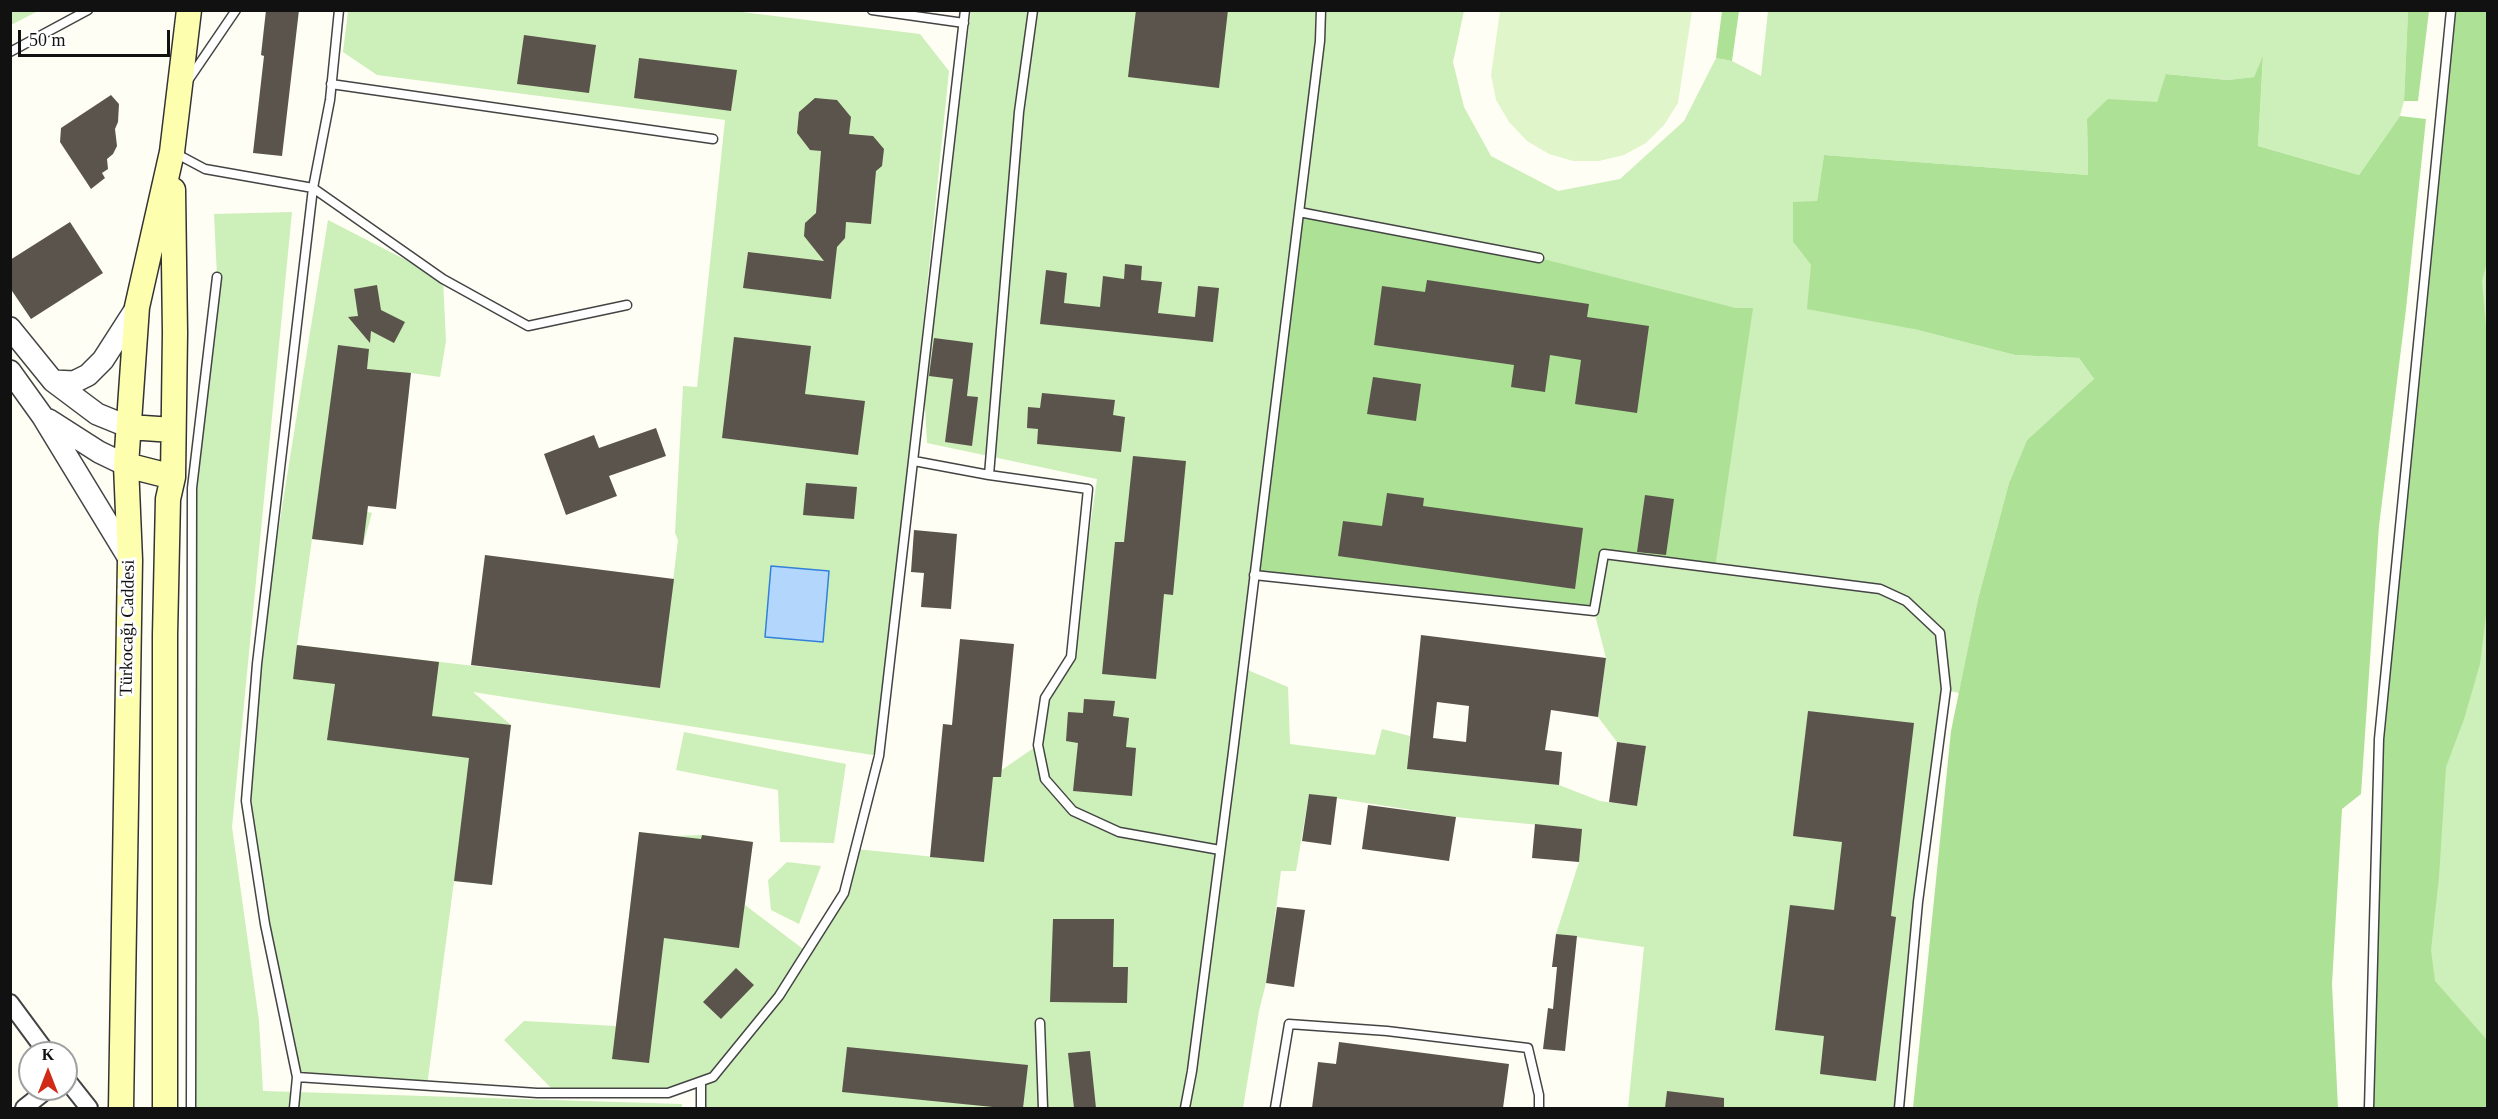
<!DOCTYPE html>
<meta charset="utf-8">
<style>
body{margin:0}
#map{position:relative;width:2498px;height:1119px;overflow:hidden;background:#fffef4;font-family:"Times New Roman",serif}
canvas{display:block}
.frame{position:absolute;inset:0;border:12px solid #111;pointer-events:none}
.north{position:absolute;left:18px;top:1041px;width:60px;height:60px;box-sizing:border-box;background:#fff;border:2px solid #a0a0a0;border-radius:50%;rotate:0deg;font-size:16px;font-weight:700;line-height:24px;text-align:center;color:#111}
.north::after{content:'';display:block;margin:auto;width:21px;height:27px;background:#d12a18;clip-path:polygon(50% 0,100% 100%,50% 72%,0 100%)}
.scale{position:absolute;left:18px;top:30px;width:152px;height:27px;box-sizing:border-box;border:3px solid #111;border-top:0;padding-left:8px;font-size:18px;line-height:21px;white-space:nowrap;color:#111;-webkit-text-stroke:4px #fff;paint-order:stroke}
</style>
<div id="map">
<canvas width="2498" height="1119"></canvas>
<div class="frame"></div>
<div class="north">K</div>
<div class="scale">50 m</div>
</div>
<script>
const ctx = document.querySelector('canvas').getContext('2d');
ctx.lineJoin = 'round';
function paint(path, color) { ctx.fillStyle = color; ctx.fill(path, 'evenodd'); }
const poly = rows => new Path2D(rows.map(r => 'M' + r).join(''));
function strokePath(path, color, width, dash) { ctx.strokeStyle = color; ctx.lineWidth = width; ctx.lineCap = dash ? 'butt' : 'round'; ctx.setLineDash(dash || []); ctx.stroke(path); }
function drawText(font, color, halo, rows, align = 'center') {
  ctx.font = font + ' "Times New Roman",serif'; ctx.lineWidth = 6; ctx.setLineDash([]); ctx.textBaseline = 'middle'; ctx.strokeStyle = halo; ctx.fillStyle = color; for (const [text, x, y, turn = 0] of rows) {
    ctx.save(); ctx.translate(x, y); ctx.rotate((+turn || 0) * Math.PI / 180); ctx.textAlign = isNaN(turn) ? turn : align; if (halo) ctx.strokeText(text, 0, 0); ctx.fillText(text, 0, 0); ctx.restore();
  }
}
paint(poly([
 [11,10,38,10,38,11,11,25],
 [726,10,920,34,949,71,879,756,473,692,511,725,492,885,454,881,427,1086,297,1077,246,801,257,664,328,220,443,279,446,341,440,377,411,373,319,500,372,513,363,545,312,539,297,645,660,688,678,540,675,533,683,386,697,387,725,120,377,75,343,52,348,11],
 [971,11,1464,11,1453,62,1464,107,1491,156,1558,191,1620,179,1684,121,1716,58,1732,61,1761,76,1768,11,2408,11,2404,101,2400,116,2359,175,2258,146,2263,58,2254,77,2228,80,2167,74,2157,102,2087,119,2088,175,1824,155,1817,201,1793,242,1811,265,1914,329,2015,355,2079,358,2094,379,2027,440,2009,483,1978,599,1959,693,1946,690,1899,1108,1628,1108,1644,947,1556,934,1579,862,1581,829,1456,817,1309,794,1296,871,1281,871,1266,983,1259,1011,1243,1108,701,1108,701,1082,668,1093,556,1093,504,1040,524,1021,616,1026,639,832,676,836,702,835,753,842,745,905,807,952,844,893,856,849,984,862,993,776,1038,745,1045,698,1071,657,1097,479,927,443,924,386],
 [1299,212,1736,308,1753,308,1604,554,1594,611,1606,658,1598,717,1617,742,1646,746,1637,806,1600,801,1559,785,1407,769,1410,736,1382,729,1375,755,1290,744,1288,687,1243,668],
 [2487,11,2487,1108,2369,1108],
 [292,212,232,827,259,1021,263,1091,682,1104,682,1108,191,1108,192,488,217,277,214,214],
 [684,732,846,764,834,843,780,842,778,790,676,770],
 [787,862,821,866,799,924,771,910,768,880]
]), '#cdefb9');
paint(poly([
 [1722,11,1739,11,1732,61,1716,58],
 [2408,11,2429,11,2418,101,2404,101],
 [2451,11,2487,11,2488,258,2482,281,2488,351,2486,615,2480,664,2464,719,2446,767,2439,877,2431,950,2435,981,2487,1040,2487,1108,2369,1108,2379,739],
 [2263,56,2258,146,2359,175,2400,116,2426,119,2406,309,2379,526,2361,794,2342,809,2332,984,2338,1108,1913,1108,1951,731,1978,599,2009,483,2027,440,2094,379,2079,358,2015,355,1914,329,1807,309,1811,265,1793,242,1793,202,1817,201,1824,155,2088,175,2087,119,2108,99,2157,102,2166,74,2228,80,2254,77],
 [1299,212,1539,258,1736,308,1753,308,1715,568,1605,554,1594,611,1254,575]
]), '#ade196');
paint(poly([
 [1500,11,1692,11,1678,103,1664,125,1646,143,1624,155,1599,161,1573,161,1549,154,1527,141,1509,122,1496,100,1491,75]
]), '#e1f5cb');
const water = poly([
 [771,566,829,571,823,642,765,637,771,566]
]);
paint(water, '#b3d7fc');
strokePath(water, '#3280db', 1.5);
paint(poly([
 [266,10,299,10,282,156,253,153,264,56,261,55],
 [1136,10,1228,10,1219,88,1128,77],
 [524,35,596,45,589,93,517,84],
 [639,58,737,70,731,111,634,98],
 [111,95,119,104,118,122,115,129,117,146,113,154,107,159,108,169,102,173,105,178,91,189,60,142,61,128],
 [815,98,837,100,851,117,849,134,873,136,884,149,882,166,876,171,871,224,846,222,845,238,837,247,831,299,743,288,748,252,824,261,804,236,805,223,816,213,821,151,810,150,797,133,799,112],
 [70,222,103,273,31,319,10,288,10,260],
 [1125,264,1142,266,1141,280,1162,282,1158,313,1195,317,1198,286,1219,288,1213,342,1040,324,1046,270,1067,273,1064,303,1100,307,1103,276,1124,279],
 [1427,280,1589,304,1587,317,1649,326,1637,413,1575,404,1581,360,1550,355,1545,392,1511,387,1514,365,1374,345,1382,286,1425,292],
 [377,285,381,310,405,322,394,343,371,331,370,343,348,317,358,316,354,289],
 [734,337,811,346,805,394,865,401,858,455,722,438],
 [934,338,973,343,967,396,978,397,972,446,945,442,953,379,929,376],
 [338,345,369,349,367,369,411,373,396,509,368,506,363,545,312,539],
 [1373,377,1421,384,1416,421,1367,414],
 [1042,393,1115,400,1113,415,1125,417,1121,452,1037,444,1038,429,1027,428,1028,407,1040,408],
 [656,428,666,456,609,476,617,496,566,515,544,454,594,435,599,448],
 [1133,456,1186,461,1173,595,1164,594,1156,679,1102,674,1115,542,1124,542],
 [806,483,857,487,854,519,803,515],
 [1387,493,1424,498,1423,506,1583,528,1575,589,1338,556,1343,521,1382,526],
 [1645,495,1674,499,1666,555,1637,552],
 [914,530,957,534,951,609,921,607,924,573,911,572],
 [485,555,674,579,660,688,471,665],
 [1421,635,1606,658,1598,717,1551,710,1545,750,1562,752,1559,785,1407,769],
 [1437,702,1469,706,1466,742,1433,738],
 [960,639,1014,644,1001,777,993,777,984,862,930,857,943,724,952,725],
 [297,645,439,662,432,716,511,725,492,885,454,881,469,758,327,740,335,684,293,679],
 [1084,699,1115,701,1113,716,1129,718,1126,747,1136,748,1132,796,1073,791,1078,743,1066,741,1068,712,1083,713],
 [1808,711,1914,723,1891,916,1896,917,1876,1081,1820,1074,1824,1036,1775,1030,1790,905,1834,910,1842,842,1793,836],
 [1617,742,1646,746,1637,806,1609,802],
 [1309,794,1337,797,1331,845,1302,841],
 [1368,805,1456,817,1449,861,1362,849],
 [1535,824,1582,829,1579,862,1532,858],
 [639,832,701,839,702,835,753,842,739,948,664,938,649,1063,612,1059],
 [1277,907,1305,910,1294,987,1266,983],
 [1053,919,1114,919,1113,967,1128,967,1127,1003,1050,1002],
 [1556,934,1577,936,1565,1051,1543,1049,1548,1008,1553,1009,1557,967,1552,967],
 [736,968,754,985,721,1019,703,1002],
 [1339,1042,1509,1064,1503,1108,1312,1108,1318,1062,1336,1064],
 [847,1047,1028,1065,1023,1108,1003,1108,842,1092],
 [1090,1051,1096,1108,1074,1108,1068,1053],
 [1667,1091,1724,1098,1724,1108,1665,1108]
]), '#5b544c');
const service = poly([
 [872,10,964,23],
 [10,52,88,10],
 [187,82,236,10],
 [331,84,713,139],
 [175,153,205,169,313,188,443,279,528,326,627,305],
 [1299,212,1539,258],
 [914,461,989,475,1019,112,1033,10],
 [989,475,1088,489,1071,657,1045,698,1038,745,1045,779,1073,811,1119,832,1220,850],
 [1254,575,1594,611,1604,554,1880,589,1906,601,1940,633,1946,689,1918,902,1899,1108],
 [1040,1023,1043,1108],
 [297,1077,537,1093,668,1093,713,1077,779,996,844,893,879,756,965,10],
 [191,1108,192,488,217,277],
 [294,1108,297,1077,265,924,246,801,257,664,313,188,330,100,339,10],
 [701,1108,701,1082],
 [1185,1108,1192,1071,1233,752,1320,41,1321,10],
 [1275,1108,1289,1024,1387,1031,1528,1048,1539,1095,1539,1108],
 [2369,1108,2379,739,2451,10]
]);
const minor = poly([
 [10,1003,47,1053],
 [66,1079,89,1108],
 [24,1108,48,1089]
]);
const tertiary = poly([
 [10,328,53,381,97,414,129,427],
 [10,371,43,417,130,560],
 [53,381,74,382,88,375,103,360,137,307],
 [49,420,99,452,126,465]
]);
const secondary = poly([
 [129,427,173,430],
 [126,465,173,477],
 [121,1108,130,560,126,465,137,307,172,152,189,10],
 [165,1108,165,635,168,499,173,477,175,333,173,190]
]);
strokePath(service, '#444', 11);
strokePath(minor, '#444', 20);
strokePath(tertiary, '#444', 24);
strokePath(secondary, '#333', 27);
strokePath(service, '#fff', 8);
strokePath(minor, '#fff', 16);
strokePath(tertiary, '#fff', 21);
strokePath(secondary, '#fdffaf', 24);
drawText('18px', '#111', '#fff', [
 ["Türkocağı Caddesi",128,628,-89]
]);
</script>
